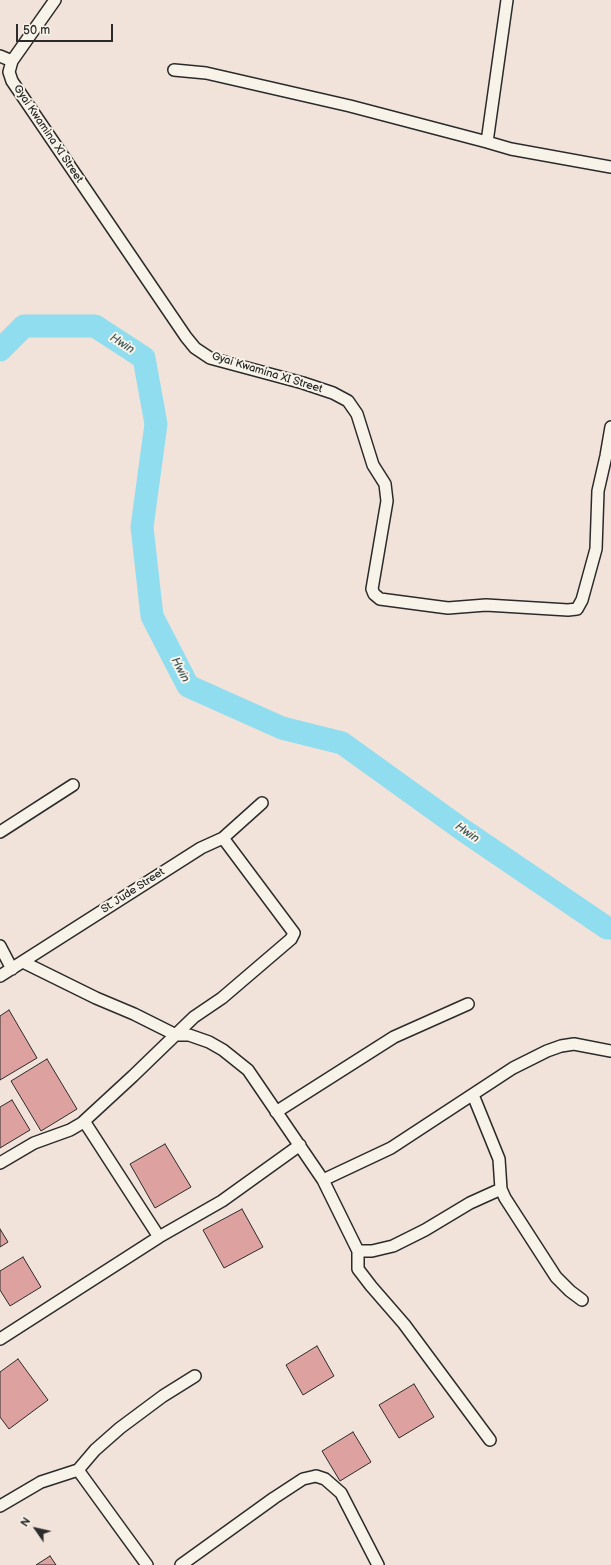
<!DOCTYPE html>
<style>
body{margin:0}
#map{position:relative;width:611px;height:1565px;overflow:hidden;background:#f2e3da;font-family:"Balsamiq Sans",sans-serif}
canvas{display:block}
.north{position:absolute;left:16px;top:1509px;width:40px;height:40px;-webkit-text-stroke:3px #f7f3e8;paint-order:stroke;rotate:304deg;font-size:11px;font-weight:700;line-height:16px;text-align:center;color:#2b2b2b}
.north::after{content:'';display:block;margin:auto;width:14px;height:18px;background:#2b2b2b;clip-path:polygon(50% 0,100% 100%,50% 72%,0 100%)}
.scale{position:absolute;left:16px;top:24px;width:97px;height:18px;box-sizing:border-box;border:2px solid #2b2b2b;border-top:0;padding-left:5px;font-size:12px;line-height:14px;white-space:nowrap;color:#2b2b2b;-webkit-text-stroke:3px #f7f3e8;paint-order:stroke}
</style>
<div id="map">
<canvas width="611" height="1565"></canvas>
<div class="north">N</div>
<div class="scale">50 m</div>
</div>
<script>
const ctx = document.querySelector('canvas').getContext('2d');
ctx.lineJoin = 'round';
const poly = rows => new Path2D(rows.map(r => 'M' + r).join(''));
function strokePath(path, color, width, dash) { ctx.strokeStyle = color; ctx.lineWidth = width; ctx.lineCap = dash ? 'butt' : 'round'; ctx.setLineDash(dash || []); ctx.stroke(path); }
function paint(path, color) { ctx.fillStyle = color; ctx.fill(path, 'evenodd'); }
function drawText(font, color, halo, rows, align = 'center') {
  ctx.font = font + ' "Balsamiq Sans",sans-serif'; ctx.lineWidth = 4; ctx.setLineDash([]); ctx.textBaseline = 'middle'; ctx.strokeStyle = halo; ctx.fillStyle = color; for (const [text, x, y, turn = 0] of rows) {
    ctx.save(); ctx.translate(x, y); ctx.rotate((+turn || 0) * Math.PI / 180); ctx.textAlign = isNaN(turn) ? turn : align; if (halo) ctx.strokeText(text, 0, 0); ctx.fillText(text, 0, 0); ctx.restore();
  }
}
strokePath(poly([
 [0,350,24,326,95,326,144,358,156,424,142,527,152,616,188,686,282,728,342,743,463,830,607,928,611,928]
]), '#90ddf0', 23);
const building = poly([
 [9,1010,37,1058,0,1080,0,1016,9,1010],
 [47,1059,77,1109,41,1131,11,1081,47,1059],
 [12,1100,30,1130,0,1148,0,1107,12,1100],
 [165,1144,191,1187,155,1208,130,1164,165,1144],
 [242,1209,263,1247,224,1268,203,1230,242,1209],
 [0,1229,8,1242,0,1247,0,1229],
 [23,1257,41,1287,10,1306,0,1290,0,1271,23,1257],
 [317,1346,334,1376,303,1395,286,1365,317,1346],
 [18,1359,48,1400,9,1429,0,1417,0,1372,18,1359],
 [414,1384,434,1417,399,1438,379,1405,414,1384],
 [353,1432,371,1462,340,1481,322,1451,353,1432],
 [50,1556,56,1565,36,1565,50,1556]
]);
paint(building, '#dda2a0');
strokePath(building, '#2b2b2b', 1);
const minor = poly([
 [507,0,487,142,511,149,611,167],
 [0,56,12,61,9,72,12,81,186,337,195,348,210,358,303,383,333,393,348,401,357,414,373,465,385,484,387,501,372,589,374,594,380,599,448,608,486,605,568,610,577,609,582,600,596,549,598,491,606,456,611,427],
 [12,61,55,0],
 [174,70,206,73,350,106,487,142],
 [0,832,73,785],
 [0,946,12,969],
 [23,962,96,998,134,1014,176,1035,189,1035,209,1042,223,1050,248,1070,323,1180,358,1251,358,1269,371,1286,404,1324,490,1440],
 [0,976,201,848,223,838,262,803],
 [473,1095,499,1159,501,1189,505,1198,556,1277,570,1291,582,1300],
 [276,1112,394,1037,468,1004],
 [84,1121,159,1237],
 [0,1163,34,1143,70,1130,82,1123,133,1076,194,1017,222,998,291,939,294,933,223,838],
 [323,1180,391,1148,513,1068,547,1051,561,1046,574,1044,611,1051],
 [358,1251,372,1251,393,1246,425,1230,470,1203,501,1189],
 [0,1339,159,1237,222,1201,300,1145],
 [78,1470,147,1565],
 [0,1506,41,1482,78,1470,95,1450,120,1428,163,1396,195,1376],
 [181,1565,274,1498,303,1479,316,1476,325,1479,341,1493,378,1565]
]);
strokePath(minor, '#2b2b2b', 14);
strokePath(minor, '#f7f3e8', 11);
drawText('11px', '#2b2b2b', '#f7f3e8', [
 ["Gyai Kwamina XI Street",48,134,56],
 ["Gyai Kwamina XI Street",267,373,17],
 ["St. Jude Street",133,891,-33]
]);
drawText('italic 12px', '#44585c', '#f7f3e8', [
 ["Hwin",122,344,32],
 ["Hwin",180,670,62],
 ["Hwin",467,833,35]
]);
</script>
